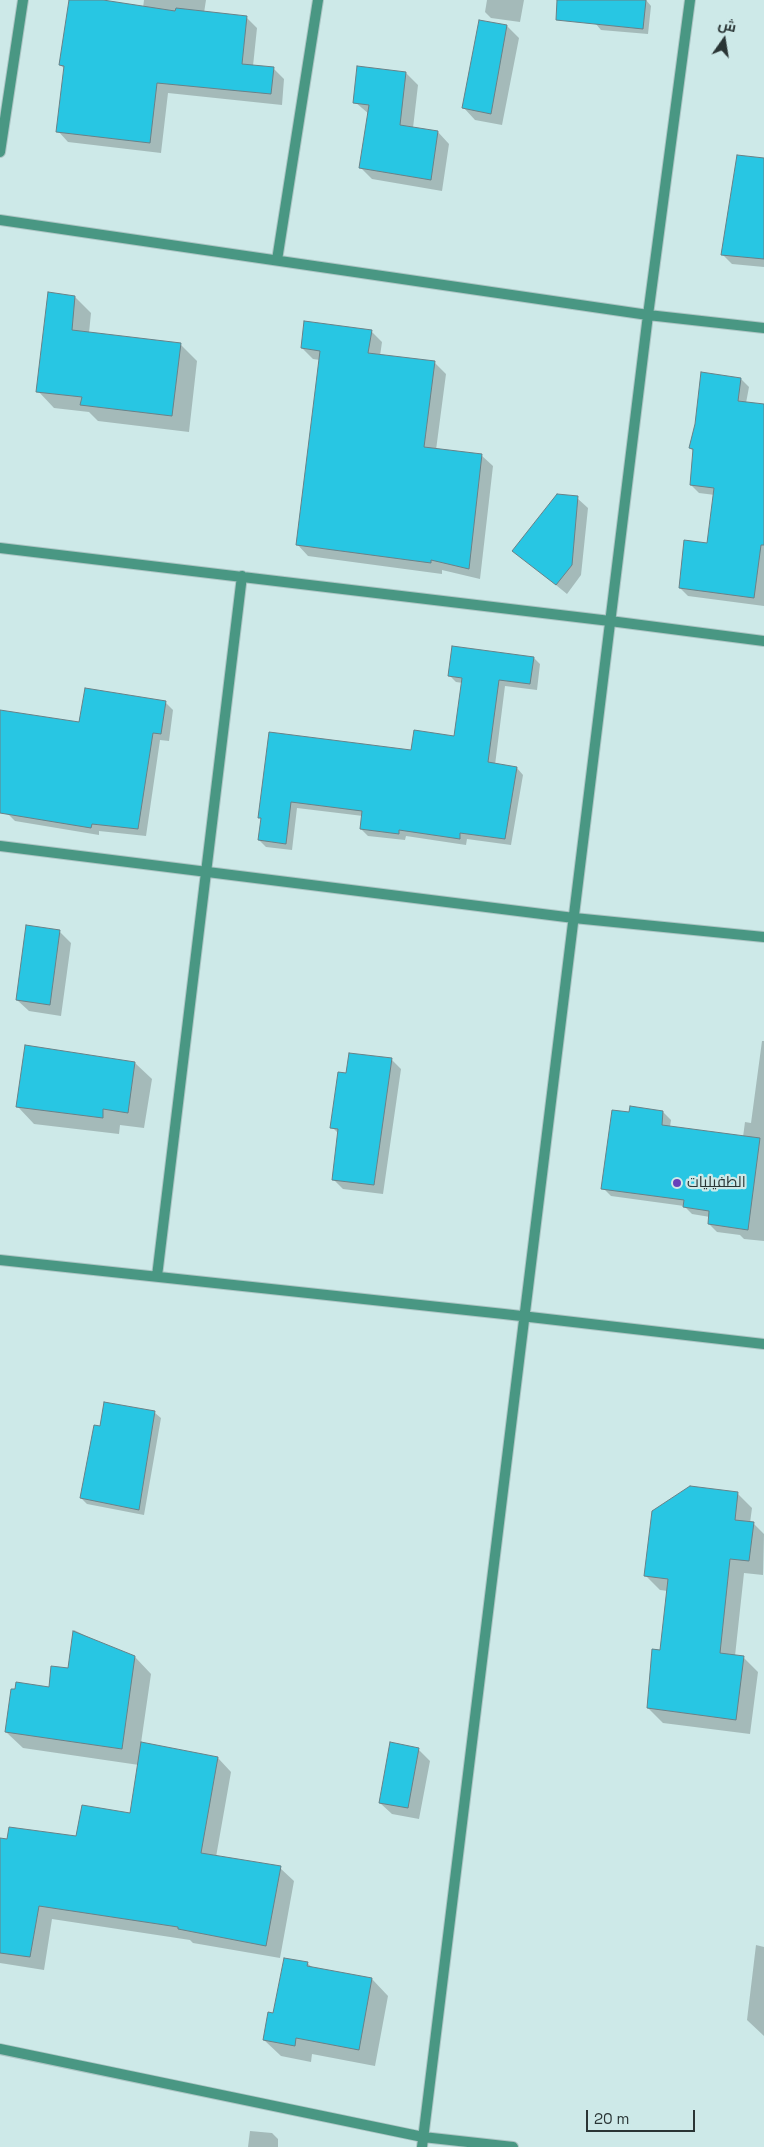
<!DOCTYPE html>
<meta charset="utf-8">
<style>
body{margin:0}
#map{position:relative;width:764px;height:2147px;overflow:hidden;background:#cde9e8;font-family:"Space Grotesk",Cairo,sans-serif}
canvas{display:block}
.north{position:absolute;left:699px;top:15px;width:50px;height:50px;-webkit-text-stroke:4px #cde9e8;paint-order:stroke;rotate:13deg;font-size:14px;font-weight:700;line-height:20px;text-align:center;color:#2a3535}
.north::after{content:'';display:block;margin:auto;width:18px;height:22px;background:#2a3535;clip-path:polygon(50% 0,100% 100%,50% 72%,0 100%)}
.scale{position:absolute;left:586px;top:2110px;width:109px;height:22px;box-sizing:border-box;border:2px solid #2a3535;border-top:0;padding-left:6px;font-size:15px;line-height:18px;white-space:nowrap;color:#2a3535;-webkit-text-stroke:4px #cde9e8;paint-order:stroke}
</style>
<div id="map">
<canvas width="764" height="2147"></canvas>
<div class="north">ش</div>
<div class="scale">20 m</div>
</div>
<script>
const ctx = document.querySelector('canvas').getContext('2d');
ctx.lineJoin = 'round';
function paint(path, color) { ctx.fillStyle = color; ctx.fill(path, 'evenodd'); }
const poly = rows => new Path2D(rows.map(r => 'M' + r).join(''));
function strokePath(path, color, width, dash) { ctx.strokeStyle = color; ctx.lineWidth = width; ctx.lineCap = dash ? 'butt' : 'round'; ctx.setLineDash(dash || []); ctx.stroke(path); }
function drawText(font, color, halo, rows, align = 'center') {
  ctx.font = font + ' "Space Grotesk",Cairo,sans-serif'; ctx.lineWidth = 4.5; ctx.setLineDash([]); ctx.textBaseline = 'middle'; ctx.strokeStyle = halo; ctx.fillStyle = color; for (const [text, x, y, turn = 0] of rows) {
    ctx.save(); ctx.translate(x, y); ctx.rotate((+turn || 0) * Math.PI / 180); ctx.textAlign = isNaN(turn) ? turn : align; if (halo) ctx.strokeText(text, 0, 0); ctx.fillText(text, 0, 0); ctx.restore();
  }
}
paint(poly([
 [70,0,95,0,143,8,144,0,206,0,204,13,247,18,257,28,253,66,273,68,284,79,282,105,168,93,161,153,68,142,58,131,65,69,60,65],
 [487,0,524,0,520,22,491,18,485,12],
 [599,0,646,0,651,6,648,34,601,30,596,24],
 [480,21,507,26,519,38,502,125,475,120,464,108],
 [406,73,418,85,413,128,438,132,449,144,442,191,372,179,361,168,369,114,355,102],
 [764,160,764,267,732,264,723,255],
 [75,297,91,313,89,333,180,344,197,361,189,432,98,421,89,412,54,408,38,391],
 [371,331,382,342,380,356,435,363,446,374,436,450,481,455,493,466,480,579,442,570,442,574,308,556,297,544,320,360,313,359,302,348],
 [741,379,749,387,746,403,764,405,764,606,688,596,680,588,708,545,715,495,699,493,691,485,694,452,690,448],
 [577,498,588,508,581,575,567,594,514,551],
 [534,658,540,664,537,690,505,686,495,765,517,768,523,775,511,845,467,839,466,845,406,836,405,840,368,836,361,829,363,816,297,808,292,850,266,847,259,840,262,820,260,818,270,733,412,752,455,738,463,683,456,682,449,675],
 [165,702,173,710,169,741,160,740,146,836,99,831,99,835,15,821,7,813,80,724],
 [59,931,71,943,61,1016,29,1011,17,1000],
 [762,1041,764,1041,764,1241,744,1239,740,1235,717,1232,709,1224,710,1217,692,1214,684,1206,611,1196,603,1188,630,1114,663,1112,671,1120,670,1127,743,1137,745,1122,751,1123],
 [391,1059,401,1069,383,1194,343,1189,333,1179,339,1134,332,1127,347,1074],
 [135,1063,152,1079,144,1128,120,1125,119,1134,34,1124,18,1107],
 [155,1413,161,1418,144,1515,87,1504,81,1498,101,1427],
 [737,1493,752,1508,750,1523,753,1523,764,1534,763,1575,744,1573,735,1656,743,1657,758,1672,750,1734,663,1723,648,1708,661,1652,668,1591,660,1590,646,1576],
 [74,1630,100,1643,135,1657,151,1674,141,1743,218,1758,231,1772,216,1857,280,1868,294,1881,280,1958,193,1943,190,1940,52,1919,44,1970,0,1963,0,1839,77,1837,131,1815,139,1765,23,1748,6,1732,69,1670],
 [418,1749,430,1761,419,1819,392,1814,380,1803],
 [756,1945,764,1947,764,2036,747,2020],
 [307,1963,313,1968,372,1979,388,1996,375,2066,312,2054,311,2062,281,2056,264,2040,274,2014],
 [250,2131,272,2133,278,2139,278,2147,248,2147]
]), '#0003');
const building = poly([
 [69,0,103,0,175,11,176,8,247,16,242,64,274,67,271,94,157,83,150,143,56,132,64,66,59,65,69,0],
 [557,0,646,0,643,29,556,20,557,0],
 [479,20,507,25,491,114,462,108,479,20],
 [357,66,406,72,400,125,438,131,431,180,359,168,369,105,353,103,357,66],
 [737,155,764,158,764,259,721,255,737,155],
 [48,292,75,296,72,330,181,343,172,416,80,405,82,397,36,392,48,292],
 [304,321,372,330,368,353,435,361,424,447,482,454,469,569,431,560,431,563,296,545,320,351,301,348,304,321],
 [701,372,741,378,738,401,764,404,764,545,761,545,754,598,679,588,684,540,707,543,714,488,690,485,693,449,689,448,695,424,701,372],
 [557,494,578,496,572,565,556,585,512,551,557,494],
 [452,646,534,657,530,684,499,680,488,762,517,767,505,839,460,833,460,839,399,830,399,834,360,829,362,811,291,802,286,844,258,840,261,818,258,818,269,732,411,750,414,730,454,736,462,678,448,676,452,646],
 [85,688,166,701,161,734,153,733,138,829,92,824,91,828,0,813,0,710,79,722,85,688],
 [26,925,60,930,50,1005,16,1000,26,925],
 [25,1045,135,1062,128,1113,103,1109,103,1118,16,1107,25,1045],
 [349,1053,392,1058,374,1185,332,1180,338,1129,330,1128,338,1072,346,1073,349,1053],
 [630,1106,663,1111,662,1125,760,1138,748,1230,708,1224,709,1211,683,1207,684,1200,601,1189,612,1110,629,1112,630,1106],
 [104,1402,155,1411,139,1510,80,1498,94,1425,100,1426,104,1402],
 [690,1486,738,1492,735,1520,754,1522,749,1561,730,1559,720,1653,744,1656,736,1720,647,1708,652,1649,660,1650,668,1579,644,1576,652,1511,690,1486],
 [73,1631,135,1656,122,1749,5,1732,11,1689,15,1689,16,1682,49,1687,51,1666,68,1668,73,1631],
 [141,1742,218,1757,201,1853,281,1866,266,1946,178,1929,178,1927,39,1906,30,1957,0,1953,0,1838,7,1839,9,1827,76,1836,82,1805,130,1813,141,1742],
 [390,1742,419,1748,408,1808,379,1803,390,1742],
 [284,1958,308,1962,307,1966,372,1978,359,2050,296,2038,295,2046,263,2040,268,2012,273,2013,284,1958]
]);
paint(building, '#28c6e3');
strokePath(building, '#698187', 1);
const minor = poly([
 [0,152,23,0],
 [0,220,648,315,764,328],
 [277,260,318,0],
 [0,548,610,621,764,641],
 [0,846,574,918,764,937],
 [0,1260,504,1314,764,1344],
 [157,1276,242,576],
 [0,2049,423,2137,513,2147],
 [422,2147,648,315,690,0]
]);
strokePath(minor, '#acc5c4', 12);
strokePath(minor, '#499783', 10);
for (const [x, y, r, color] of [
 [677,1183,5,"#6741ba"]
]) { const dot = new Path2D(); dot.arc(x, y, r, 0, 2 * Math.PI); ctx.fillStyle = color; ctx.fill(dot); strokePath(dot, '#cde9e8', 2); }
drawText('15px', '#2a3535', '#cde9e8', [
 ["الطفيليات",687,1183]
], 'left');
</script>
